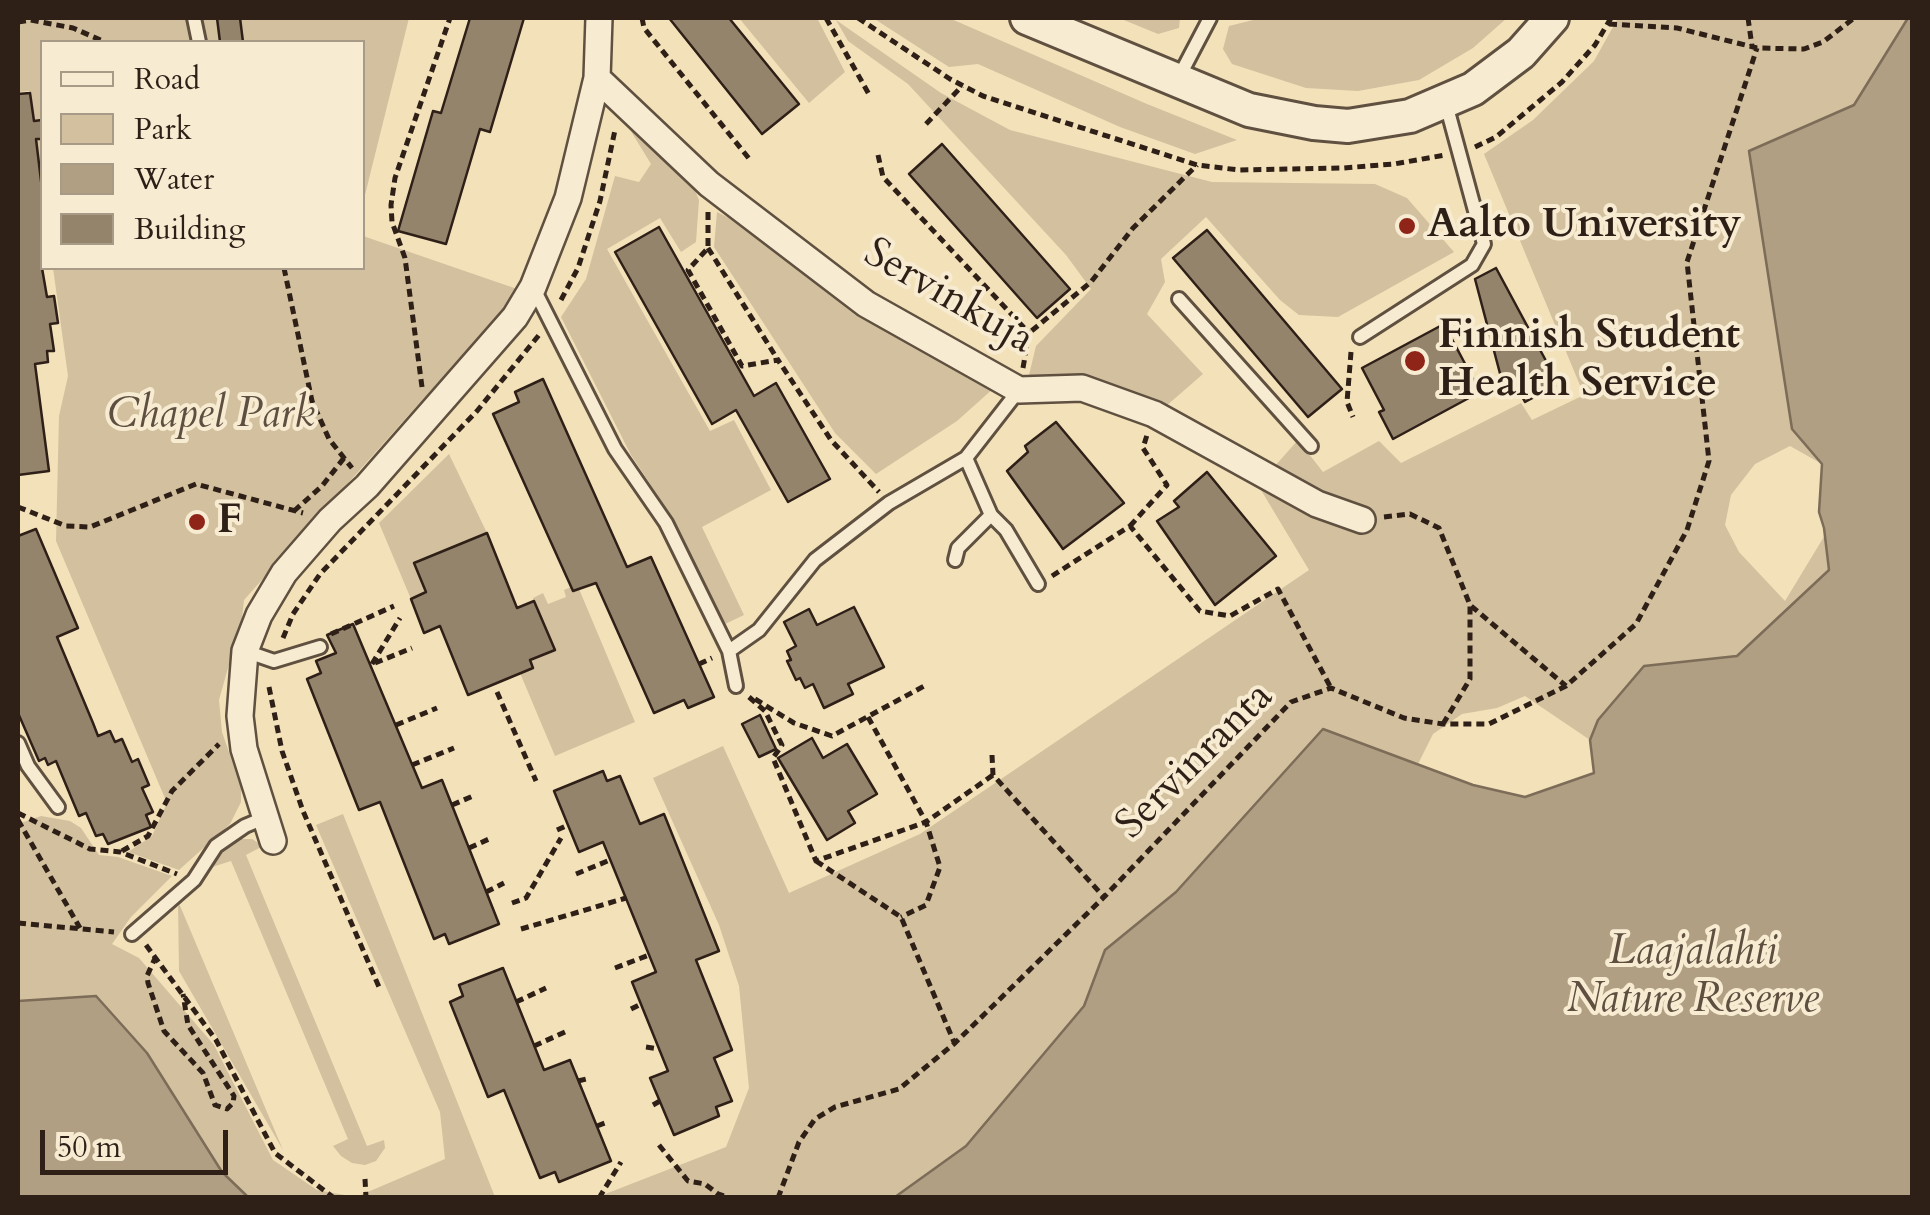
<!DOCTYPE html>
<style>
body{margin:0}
#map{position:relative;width:1930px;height:1215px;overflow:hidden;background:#f3e1ba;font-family:Cardo,serif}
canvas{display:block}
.frame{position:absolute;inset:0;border:20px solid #2e1f17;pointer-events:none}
.legend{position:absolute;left:40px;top:40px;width:325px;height:230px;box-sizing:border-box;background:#f7ecd2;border:2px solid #a79a87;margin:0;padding:12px 18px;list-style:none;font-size:30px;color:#2e1f17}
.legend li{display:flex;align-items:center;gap:20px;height:50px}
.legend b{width:50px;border:2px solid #a79a87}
.scale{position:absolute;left:40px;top:1130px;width:188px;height:45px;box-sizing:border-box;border:5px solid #2e1f17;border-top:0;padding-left:12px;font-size:30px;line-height:35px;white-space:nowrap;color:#2e1f17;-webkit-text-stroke:8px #f7ecd2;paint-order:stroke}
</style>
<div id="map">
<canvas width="1930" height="1215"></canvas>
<div class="frame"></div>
<ul class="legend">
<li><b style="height:12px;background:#f7ecd2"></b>Road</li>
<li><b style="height:28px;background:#d2c09e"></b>Park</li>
<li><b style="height:28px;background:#b09f83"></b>Water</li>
<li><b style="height:28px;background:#94846c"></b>Building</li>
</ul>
<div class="scale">50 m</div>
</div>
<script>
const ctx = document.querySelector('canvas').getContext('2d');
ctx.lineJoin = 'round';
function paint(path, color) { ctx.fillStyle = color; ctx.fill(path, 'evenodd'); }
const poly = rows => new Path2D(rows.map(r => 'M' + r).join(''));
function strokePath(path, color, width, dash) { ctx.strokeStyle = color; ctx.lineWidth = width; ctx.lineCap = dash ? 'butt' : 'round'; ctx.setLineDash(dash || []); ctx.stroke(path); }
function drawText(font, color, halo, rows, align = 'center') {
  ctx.font = font + ' Cardo,serif'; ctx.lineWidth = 8; ctx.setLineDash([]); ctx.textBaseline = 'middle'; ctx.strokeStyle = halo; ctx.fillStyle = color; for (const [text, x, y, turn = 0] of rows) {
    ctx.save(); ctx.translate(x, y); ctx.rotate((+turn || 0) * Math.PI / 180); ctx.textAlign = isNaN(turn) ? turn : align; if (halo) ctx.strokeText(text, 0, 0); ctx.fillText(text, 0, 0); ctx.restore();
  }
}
paint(poly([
 [18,18,409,18,363,203,362,42,42,42,42,191,29,91,18,92],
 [739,18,817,18,845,72,809,103],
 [873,18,949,18,1147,104,1237,140,1195,154,1120,127,978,64,949,67],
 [1119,18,1180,18,1179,28,1158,34],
 [1261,18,1507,18,1473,48,1419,80,1358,91,1306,88,1232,64,1223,49,1229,26],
 [1618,18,1912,18,1912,1197,595,1198,726,1147,749,1088,739,986,719,925,653,778,723,746,789,893,920,834,1309,570,1258,485,1298,440,1323,472,1379,441,1401,463,1521,403,1532,420,1584,395,1484,154,1533,120,1594,61],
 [1790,446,1822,464,1819,512,1825,535,1785,601,1739,552,1725,525,1731,495,1755,464],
 [1525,696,1590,740,1594,773,1525,797,1473,785,1418,764,1433,734,1462,714,1497,708],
 [836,20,941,93,1010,130,1212,182,1375,184,1407,198,1454,252,1338,317,1299,315,1280,300,1206,217,1161,259,1165,282,1147,314,1203,374,1165,407,1103,382,1029,375,1036,346,1091,289,1066,255,908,84,848,41],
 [629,128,694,188,699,200,696,242,681,252,660,218,607,249,710,431,734,420,771,490,702,527,744,615,725,624,670,514,631,455,561,317,586,279,615,176,639,182,651,164],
 [717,212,735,221,855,315,995,387,957,421,876,474,835,433,714,247],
 [363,236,520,290,244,600,242,618,219,700,222,732,241,787,241,802,230,824,179,870,128,852,152,836,167,803,56,541,59,416,68,376,53,268,362,268],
 [449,454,487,533,414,563,426,592,411,599,379,523],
 [571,587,573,591,579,589,635,722,555,756,520,673,533,668,530,660,554,650,533,598,543,593,548,604,566,597,564,590],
 [343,814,495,1197,248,1197,223,1172,18,1168,18,824,41,816,70,821,81,828,99,855,118,857,172,876,131,917,112,944,139,958,214,1045,273,1160,317,1190,356,1197,445,1159,440,1112,316,825],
 [237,839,252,839,263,846,246,855,367,1146,384,1140,385,1148,376,1161,365,1165,352,1163,341,1156,333,1146,348,1139,231,861,212,867,219,852],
 [178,901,283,1150,179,971]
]), '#d2c09e');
const water = poly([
 [1908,18,1912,18,1912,1197,895,1197,966,1146,1084,1006,1105,950,1176,892,1323,729,1473,785,1525,797,1594,773,1590,740,1598,720,1644,666,1737,656,1829,570,1824,528,1819,512,1822,464,1792,429,1749,151,1854,105,1908,18],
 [96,996,147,1053,222,1172,248,1197,18,1197,18,1001,96,996]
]);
paint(water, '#b09f83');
strokePath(water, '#7c6c58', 2.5);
const building = poly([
 [217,18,240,18,243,42,220,42,217,18],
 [470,18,524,18,490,132,480,129,446,244,398,231,433,111,441,113,470,18],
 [669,18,729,18,799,104,762,134,669,18],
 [30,93,34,121,42,120,42,139,36,139,42,189,42,268,47,297,54,296,58,323,50,324,54,351,47,351,48,362,35,364,49,471,18,475,18,94,30,93],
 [942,144,1070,289,1037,318,909,174,942,144],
 [659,227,754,396,776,383,830,479,788,502,736,410,712,424,615,252,659,227],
 [1207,230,1342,389,1308,417,1173,258,1207,230],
 [1496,268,1552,372,1549,373,1555,386,1525,402,1511,376,1502,381,1475,279,1496,268],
 [1444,324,1480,392,1393,439,1379,412,1384,410,1362,368,1444,324],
 [543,379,627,567,651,557,714,697,688,708,684,700,654,713,596,583,573,591,493,414,519,402,515,392,543,379],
 [1056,422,1124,503,1063,549,1007,471,1028,452,1025,446,1056,422],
 [1207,472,1276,556,1215,605,1157,521,1179,507,1174,501,1207,472],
 [36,529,78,628,57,637,93,723,98,736,110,731,115,742,122,739,132,762,138,759,149,785,142,788,153,812,146,815,151,827,108,844,103,834,96,836,86,813,79,816,56,761,48,765,45,758,39,761,18,713,18,536,36,529],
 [487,533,517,608,534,601,555,650,530,660,533,668,468,695,440,626,424,633,411,599,426,592,414,563,487,533],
 [854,607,884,667,848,684,853,694,824,708,813,684,805,688,800,678,796,680,787,661,791,660,787,651,796,646,784,622,809,609,817,625,854,607],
 [353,624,422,788,442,780,499,924,449,944,445,934,434,939,380,802,359,810,307,679,321,673,316,661,336,653,327,635,353,624],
 [760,715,776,749,759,757,742,724,760,715],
 [812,738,823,758,847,744,877,794,848,811,855,823,827,840,778,758,812,738],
 [603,771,607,781,620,776,640,824,664,814,719,951,696,960,732,1050,714,1058,732,1101,716,1107,719,1116,674,1135,650,1078,668,1071,632,982,656,972,603,842,579,852,554,791,603,771],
 [503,968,544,1070,570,1060,611,1161,559,1182,555,1172,540,1178,504,1090,488,1097,450,1002,463,996,459,985,503,968]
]);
paint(building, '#94846c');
strokePath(building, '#2e1f17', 2.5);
const service = poly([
 [194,18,199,42],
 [1179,77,1210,18],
 [534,289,615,449,666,523,729,651,736,686],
 [1179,299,1311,446],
 [1360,337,1472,265,1484,244,1446,104],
 [966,458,991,515,1006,530,1038,584],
 [955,560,958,548,991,515],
 [245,651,274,661,320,647],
 [729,651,759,630,815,560,889,503,966,458,1019,390],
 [18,743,28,766,58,807],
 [132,934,194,880,216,846,245,826,264,818]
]);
const minor = poly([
 [597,78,709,184,866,304,1019,390,1082,388,1154,414,1317,504,1362,520],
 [273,841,244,749,240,716,245,651,259,615,284,573,330,520,367,486,515,317,533,287,568,198,597,78,599,18]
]);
const tertiary = poly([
 [1027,18,1249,110,1314,123,1348,126,1410,116,1473,89,1521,53,1552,18]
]);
strokePath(service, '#5f5040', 18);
strokePath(minor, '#5f5040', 30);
strokePath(tertiary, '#5f5040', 38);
strokePath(poly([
 [642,18,644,28,751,161],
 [826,18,870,96],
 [858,18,950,79,983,96,1197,165,1239,170,1343,168,1394,164,1445,155],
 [1748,18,1752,46],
 [18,22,30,20,73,28,105,42],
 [1609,24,1677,28,1757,48,1804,49,1823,42,1854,18],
 [926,124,962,86],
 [1475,147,1496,137,1562,82,1595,45,1611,18],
 [878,155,883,177,1029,333],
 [708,212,708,248,688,270,742,366,778,360,831,440,879,492],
 [708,248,778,360],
 [284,268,312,401,329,439,352,468],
 [561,300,578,268,600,201,615,130],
 [1351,352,1347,402,1353,417],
 [1023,368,1029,333,1091,282,1133,228,1197,165],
 [422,387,405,258,392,222,391,205,395,178,450,18],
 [18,507,66,526,90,527,196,484,303,513],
 [294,511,322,486,344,458],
 [1384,517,1410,514,1439,528,1470,605,1566,686],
 [1130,526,1167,485,1143,448,1147,435],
 [1052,576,1130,526,1200,611,1230,616,1278,589,1331,688],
 [331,634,394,606],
 [283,638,293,614,320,574,477,411,539,335],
 [375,663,412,648],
 [372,664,400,618],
 [699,664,712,658],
 [269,687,282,751,303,811,379,987],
 [497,692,536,781],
 [749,697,765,711,782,745,773,758,816,861,926,822,993,775],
 [755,699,794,723,832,736,926,685],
 [868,717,926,822,940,867,926,905,901,917],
 [1443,724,1470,679,1470,605],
 [396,725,437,708],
 [992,755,993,775,1104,897],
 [412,765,454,748],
 [452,805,473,796],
 [18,813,90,849,120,852,177,874],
 [18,820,80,928],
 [557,830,568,825],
 [469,848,489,839],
 [122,851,148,836,172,791,219,744],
 [816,861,901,917,954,1042],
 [576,874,610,860],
 [486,892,504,883],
 [512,903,526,898,561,838],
 [18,923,114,932],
 [521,929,626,898],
 [146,945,216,1040,275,1153,334,1198],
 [156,956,147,976,148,983,164,1031,203,1073,215,1105,227,1109,233,1103,234,1096,188,1025,183,994],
 [615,968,649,955],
 [516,1002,546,988],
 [631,1009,641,1004],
 [534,1046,565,1032],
 [646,1047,659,1049],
 [578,1081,586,1079],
 [653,1105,660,1101],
 [597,1126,605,1123],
 [659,1145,688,1181,705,1184,718,1194,731,1198],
 [365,1179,366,1198],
 [599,1198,621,1162],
 [778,1198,799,1142,815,1119,835,1107,899,1089,955,1043,1104,897,1291,702,1331,688,1404,718,1443,724,1489,724,1566,686,1636,624,1687,530,1709,461,1687,262,1757,48]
]), '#2e1f17', 5, [8, 5]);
strokePath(service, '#f7ecd2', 12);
strokePath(minor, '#f7ecd2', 25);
strokePath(tertiary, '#f7ecd2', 32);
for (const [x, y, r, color] of [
 [1407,226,10,"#8f2418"],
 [1415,361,12,"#8f2418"],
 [197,522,10,"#8f2418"]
]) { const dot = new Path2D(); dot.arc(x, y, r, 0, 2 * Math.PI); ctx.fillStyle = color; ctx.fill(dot); strokePath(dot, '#f7ecd2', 4); }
drawText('bold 42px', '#2e1f17', '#f7ecd2', [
 ["Aalto University",1427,226],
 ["Finnish Student",1438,337],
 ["Health Service",1438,385],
 ["F",217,522]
], 'left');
drawText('42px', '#2e1f17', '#f7ecd2', [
 ["Servinkuja",948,298,30],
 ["Servinranta",1196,762,-45]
]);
drawText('italic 42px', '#5f4f40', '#f7ecd2', [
 ["Chapel Park",211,416],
 ["Laajalahti",1693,953],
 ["Nature Reserve",1693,1001]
]);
</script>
